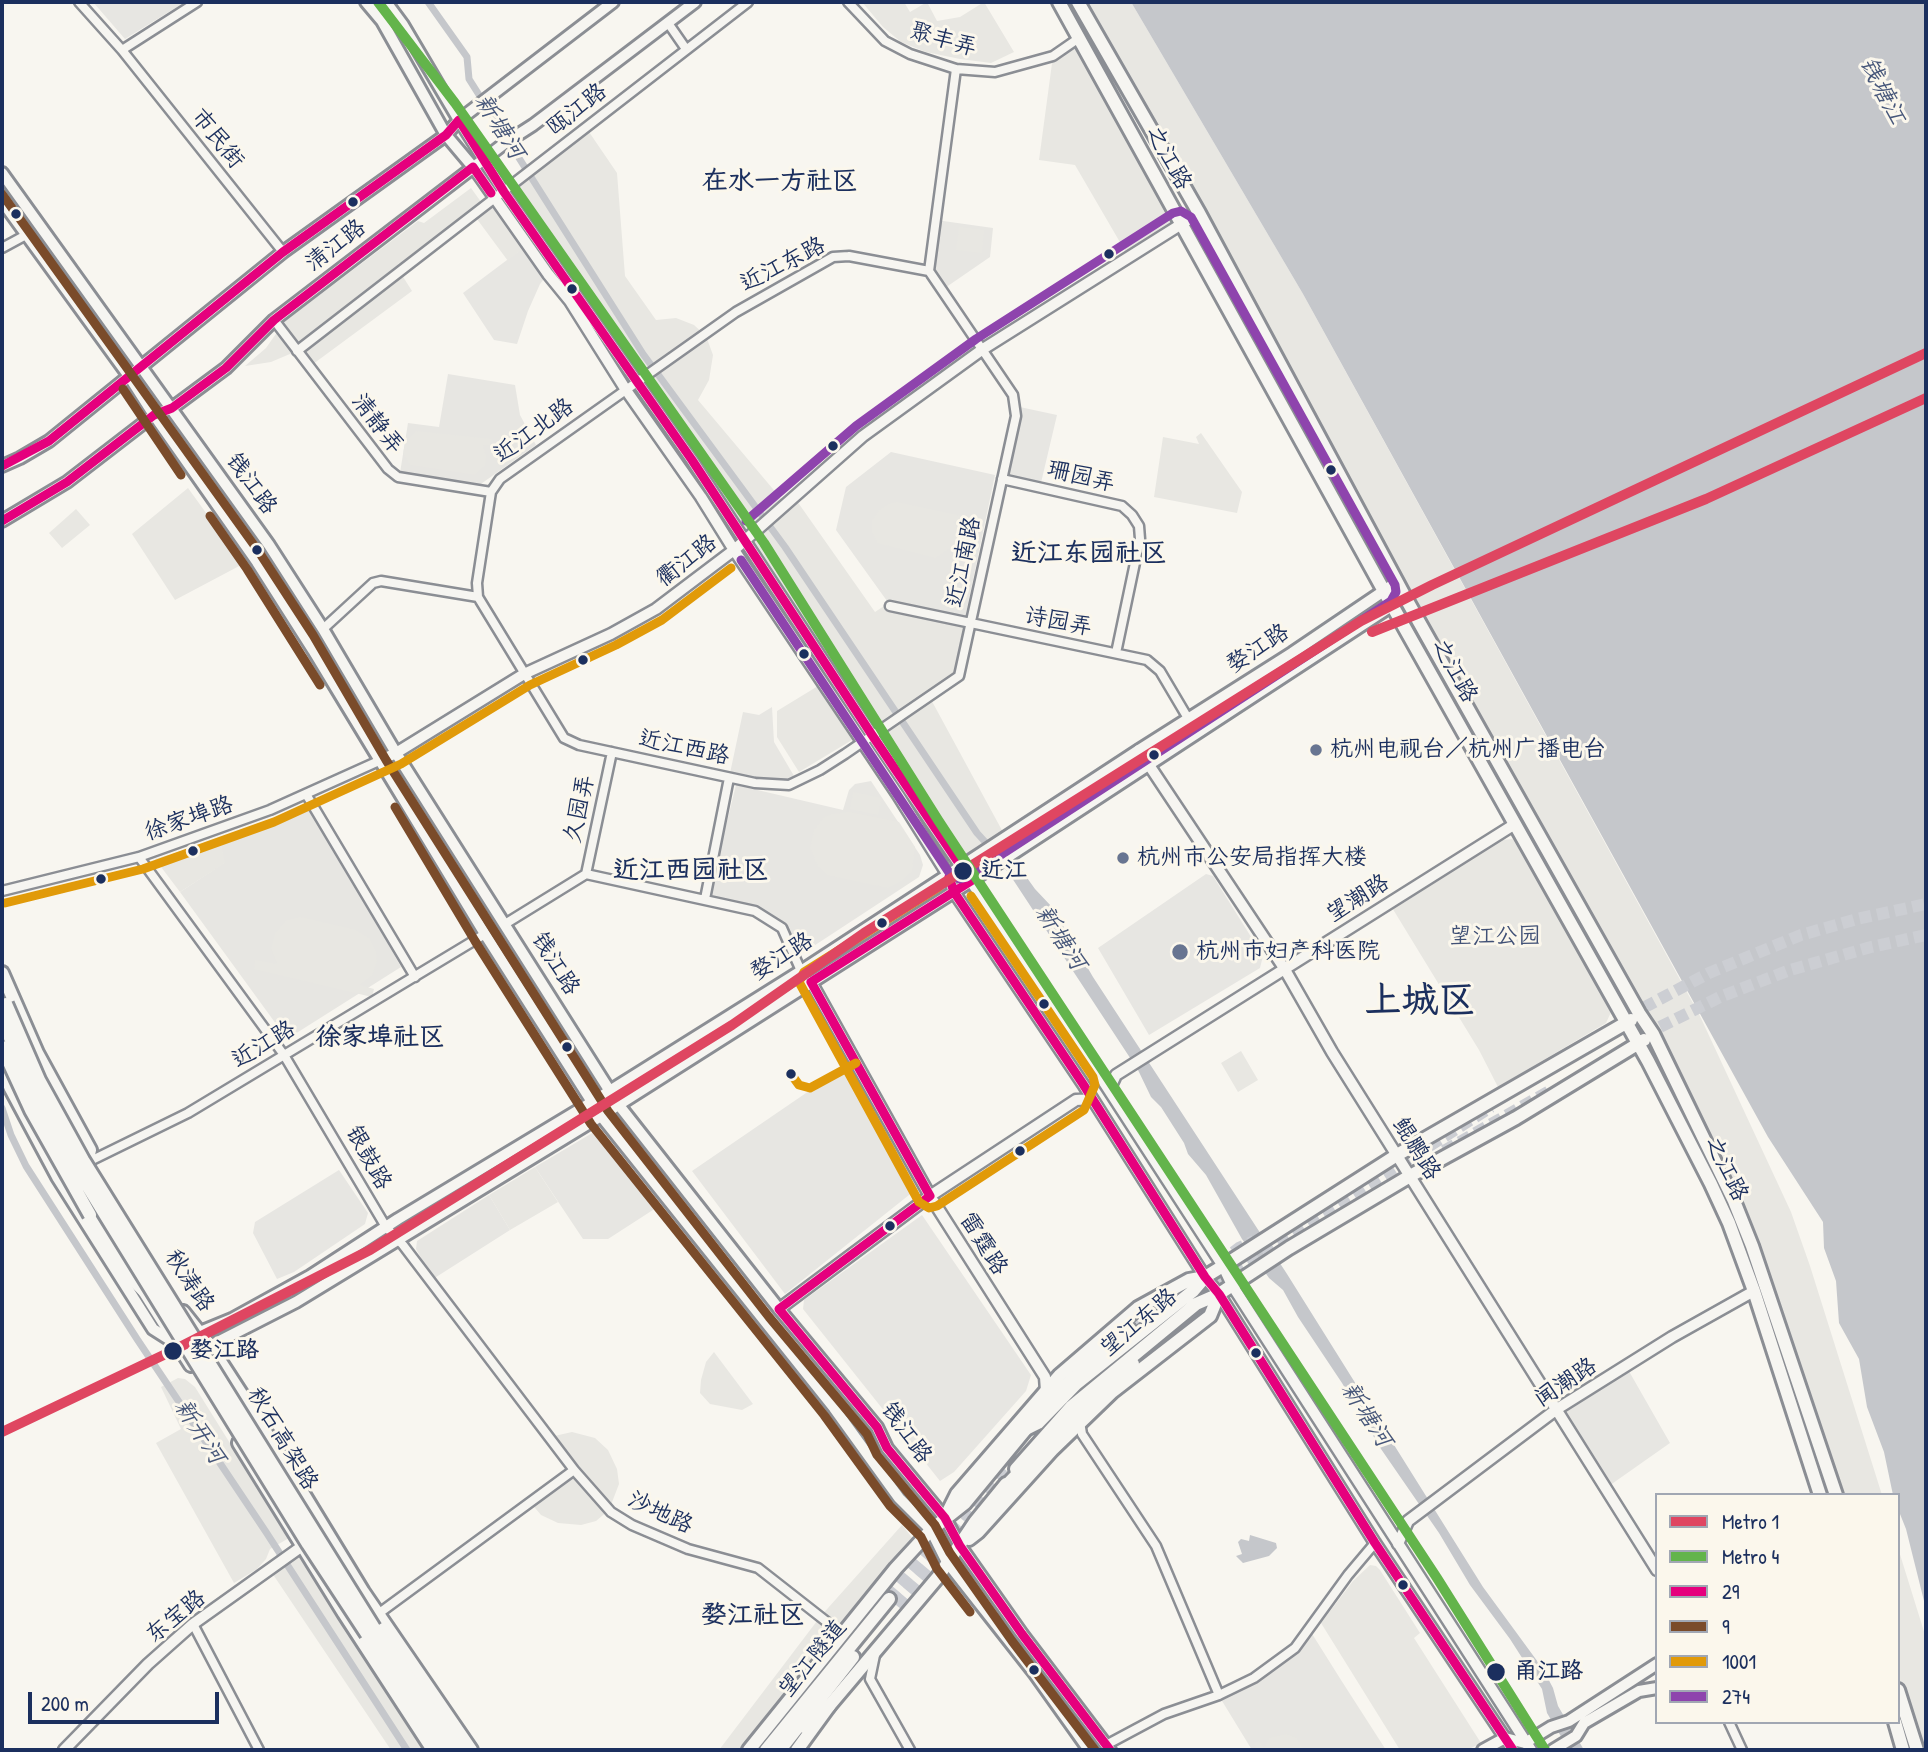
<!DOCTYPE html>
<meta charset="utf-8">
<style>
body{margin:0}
#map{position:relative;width:1928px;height:1752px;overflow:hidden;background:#f8f6f0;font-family:"Patrick Hand",sans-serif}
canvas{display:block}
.frame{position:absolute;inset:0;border:4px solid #1b2f5e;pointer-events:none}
.legend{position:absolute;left:1655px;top:1493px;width:245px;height:231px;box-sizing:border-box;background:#fbf7ec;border:2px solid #a1a7b3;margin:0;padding:9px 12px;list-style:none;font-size:21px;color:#1b2f5e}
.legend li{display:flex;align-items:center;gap:14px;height:35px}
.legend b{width:35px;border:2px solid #a1a7b3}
.scale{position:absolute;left:28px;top:1692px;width:191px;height:32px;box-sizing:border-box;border:4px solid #1b2f5e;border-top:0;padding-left:9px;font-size:21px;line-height:24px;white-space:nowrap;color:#1b2f5e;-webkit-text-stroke:5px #fbf7ec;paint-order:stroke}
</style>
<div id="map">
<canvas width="1928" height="1752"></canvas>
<div class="frame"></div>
<ul class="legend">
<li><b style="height:9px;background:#df4661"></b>Metro 1</li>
<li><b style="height:9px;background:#63b44b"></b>Metro 4</li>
<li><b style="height:9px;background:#e5007d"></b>29</li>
<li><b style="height:9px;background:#7a4b2a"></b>9</li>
<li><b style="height:9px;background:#e19a09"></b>1001</li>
<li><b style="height:9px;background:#8e44ad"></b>274</li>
</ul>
<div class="scale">200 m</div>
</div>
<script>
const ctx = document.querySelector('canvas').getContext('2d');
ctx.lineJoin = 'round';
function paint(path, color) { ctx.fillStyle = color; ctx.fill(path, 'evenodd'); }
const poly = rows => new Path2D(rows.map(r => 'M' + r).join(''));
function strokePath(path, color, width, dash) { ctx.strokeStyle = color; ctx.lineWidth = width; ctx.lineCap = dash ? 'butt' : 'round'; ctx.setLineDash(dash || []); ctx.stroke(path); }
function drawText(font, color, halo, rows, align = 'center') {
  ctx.font = font + ' "Patrick Hand","LXGW WenKai TC",sans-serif'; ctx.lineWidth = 6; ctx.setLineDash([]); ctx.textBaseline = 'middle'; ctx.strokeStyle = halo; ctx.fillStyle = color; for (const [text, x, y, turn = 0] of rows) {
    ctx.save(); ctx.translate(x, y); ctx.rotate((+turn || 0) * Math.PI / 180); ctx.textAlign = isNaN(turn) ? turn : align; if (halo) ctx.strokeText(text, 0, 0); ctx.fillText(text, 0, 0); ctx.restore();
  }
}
paint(poly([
 [93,2,185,2,125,39],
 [936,220,993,228,990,257,942,290,929,271],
 [527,245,548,274,540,284,528,311,517,344,494,340,463,293],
 [448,374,515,385,520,415,536,445,478,486,400,473,408,423,439,427],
 [1015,406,1057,415,1040,487,1002,479],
 [891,452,995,475,965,618,887,601,836,530,846,487],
 [772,707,774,742,797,781,789,785,729,778,743,712,759,715],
 [871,781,920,855,923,865,919,877,803,953,785,924,757,906,709,895,736,785,843,810,849,790,855,784],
 [311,807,401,967,287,1039,180,892,224,863,220,840],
 [1206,874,1213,876,1263,956,1260,968,1149,1035,1098,948],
 [847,1065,914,1191,785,1294,692,1171],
 [594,1132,598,1134,656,1208,608,1239,583,1239,535,1167],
 [339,1170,368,1213,365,1224,294,1272,277,1279,253,1233,255,1222],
 [489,1195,510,1230,433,1279,416,1249,417,1241],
 [922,1215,1031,1375,1026,1391,954,1472,940,1481,803,1309,804,1300],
 [1626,1366,1670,1443,1606,1488,1557,1409],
 [1309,1629,1341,1680,1386,1750,1252,1750,1219,1696,1254,1678,1295,1648]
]), '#e7e6e2');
paint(poly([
 [862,2,904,2,910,12,927,2,937,21,960,17,984,2,1014,52,991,63,960,59,926,52,901,42,883,27],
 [1082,2,1131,2,1303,294,1699,1014,1791,1212,1810,1266,1882,1495,1839,1495,1779,1308,1742,1203,1717,1149,1659,1038,1397,582],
 [1079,38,1180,223,1128,256,1075,165,1039,160,1053,56],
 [587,129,617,173,625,276,656,320,676,318,694,325,706,336,713,355,709,380,698,400,783,501,792,494,875,612,893,600,973,617,962,669,928,694,1004,834,963,860,747,534,745,535,509,192],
 [471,188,484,206,495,198,527,245,508,261,474,215,400,272,412,291,309,367,297,351,271,362,245,366,266,348,285,321,418,221,424,223],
 [959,227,984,230,982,253,956,250],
 [416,431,492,439,491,445,483,445,486,456,485,466,475,475,410,465,403,454,405,442],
 [1201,433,1242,492,1237,513,1154,497,1163,437,1199,444,1196,437],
 [188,488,243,564,175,600,132,534],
 [897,502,980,520,978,525,953,521,956,525,958,535,953,546,936,558,877,543,872,532,872,520,879,510,888,504],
 [76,509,90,525,62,548,49,533],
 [818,686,852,740,799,772,777,737,777,711],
 [853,792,882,798,878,815,850,809],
 [849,812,899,822,915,847,912,872,902,881,888,888,827,875,818,867,810,848,814,830,823,818,832,814],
 [1512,839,1521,844,1564,912,1612,1010,1606,1023,1498,1087,1479,1050,1391,906,1502,840],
 [220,840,225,863,180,892,155,859],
 [301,917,356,930,369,938,376,952,377,961,372,976,360,985,374,989,372,997,254,969,255,960,277,964,271,949,275,933,285,921],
 [1241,1051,1258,1080,1238,1092,1221,1063],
 [535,1167,558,1202,510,1230,489,1195],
 [714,1352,753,1404,742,1410,710,1404,700,1393,701,1380,706,1362],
 [178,1378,185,1379,195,1387,289,1538,270,1549,266,1559,257,1569,234,1583,156,1443,181,1429,161,1387],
 [572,1432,595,1438,608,1450,617,1469,619,1484,609,1510,596,1521,581,1525,558,1523,541,1515,530,1502,574,1470,550,1437],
 [902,1525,914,1540,837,1631,744,1750,719,1750,820,1617],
 [1898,1548,1926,1638,1926,1750,1920,1750,1898,1681],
 [297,1549,433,1750,391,1750,270,1570],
 [1370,1565,1376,1566,1380,1570,1420,1633,1414,1638,1481,1743,1467,1750,1400,1750,1321,1623,1353,1581],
 [1287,1734,1297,1738,1304,1750,1257,1750,1253,1744,1259,1740,1264,1747,1269,1738]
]), '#e8e7e2');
paint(poly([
 [1131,2,1926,2,1926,1609,1906,1529,1898,1509,1898,1495,1893,1495,1884,1452,1867,1407,1859,1359,1839,1323,1836,1281,1824,1248,1823,1222,1768,1137,1303,294],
 [1020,868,1035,889,1052,907,1093,977,1287,1274,1483,1587,1543,1669,1553,1688,1558,1706,1584,1750,1569,1750,1547,1713,1542,1689,1510,1639,1470,1585,1439,1533,1381,1449,1342,1383,1298,1317,1283,1290,1269,1278,1242,1239,1206,1175,1188,1154,1184,1143,1161,1107,1151,1097,1138,1070,1010,875],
 [1250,1535,1276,1543,1277,1548,1269,1556,1243,1563,1236,1556,1242,1554,1238,1542,1241,1539,1249,1541]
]), '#c5c7cb');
strokePath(poly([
 [428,2,467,57,469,79,643,354,785,547,977,833,1018,878],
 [2,1108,11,1135,26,1166,137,1339,266,1532,407,1750]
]), '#c5c7cb', 7);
strokePath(poly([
 [1628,1016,1709,973,1801,935,1857,919,1926,904],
 [1644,1035,1720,997,1790,970,1871,947,1926,935],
 [1444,1151,1553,1089],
 [1219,1263,1239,1248,1254,1241],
 [1201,1290,1491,1107],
 [1129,1329,1190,1284],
 [1133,1364,1218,1301],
 [889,1599,970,1503],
 [896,1605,1020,1457]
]), '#ccced3', 12, [12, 6]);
const minor = poly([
 [79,2,122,50,283,252],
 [848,2,885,41,910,54,956,69,995,72,1053,56,1079,38],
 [668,23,686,49],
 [122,50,197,2],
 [2,248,26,235],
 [849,256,929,271,1013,395,1016,416,959,676,845,754,820,770,789,785,755,783,579,745,564,738,478,597,477,583,491,492,500,479,736,312,833,257,849,256],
 [929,271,956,69],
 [274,320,388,469,398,477,491,492],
 [297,351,748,2],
 [1002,479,1122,506,1132,515,1139,526,1140,539,1116,653],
 [890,606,1147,660,1160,671,1189,720],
 [323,629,373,583,381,581,478,597],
 [306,794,415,977],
 [139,857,284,1055,386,1227,403,1245,574,1470],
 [586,874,755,911,782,928,801,971],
 [586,874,612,752],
 [2,891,139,857,270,810,381,760],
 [705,899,729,778],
 [505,924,586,874],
 [84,1164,188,1113,485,934],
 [1080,1422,1082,1434,1156,1546,1219,1695],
 [378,1614,574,1470,611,1512,632,1525,688,1549,758,1568,841,1633],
 [193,1624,259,1750],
 [875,1655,870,1679,910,1750],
 [1729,1722,1742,1750],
 [1106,1745,1164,1714,1219,1695,1254,1678,1295,1648,1348,1575,1375,1543]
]);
const tertiary = poly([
 [459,120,504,192,692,460,872,735,1037,979,1223,1266,1232,1285,1531,1750],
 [473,167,548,274,570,301,626,390,701,497,734,550,898,795,948,875,954,892,1083,1084,1205,1277,1219,1294,1375,1543,1513,1750],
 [1139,750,1284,968,1332,1052,1657,1570],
 [381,760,396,753,524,674,611,634,656,609,734,550,863,436,983,349,1199,213],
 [811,982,930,1196,1045,1377,1046,1391],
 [1109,1090,1116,1075,1515,824],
 [779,1309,930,1196,1076,1100,1092,1099],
 [1398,1544,1408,1521,1557,1409,1672,1337,1754,1291],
 [64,1750,148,1664,193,1624,308,1542]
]);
const secondary = poly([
 [366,2,382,21,446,135,473,167],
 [386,2,403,25,459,120],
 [2,173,269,545,323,629,396,753,618,1104,779,1309,877,1427,887,1448,945,1518,960,1546,1022,1634,1110,1750],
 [2,201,129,376,154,415,257,562,313,650,485,934,601,1116,834,1408,899,1498,931,1530,947,1562,1035,1674,1089,1750],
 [2,466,20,458,49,441,283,252,446,135,459,120,613,2],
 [2,521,67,482,154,415,172,408,226,368,274,320,505,143,533,125,695,2],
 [2,1070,10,1089,57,1177,153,1329,175,1343,178,1342],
 [193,1335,232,1319,310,1276,398,1219,592,1102,801,971,1139,750,1292,653,1397,582],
 [204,1349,296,1302,601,1116,971,881,1405,597],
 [1483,1750,1505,1738,1525,1743,1551,1727,1569,1721,1657,1664],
 [1553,1750,1576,1736,1584,1723,1639,1691,1657,1688]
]);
const primary = poly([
 [1059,2,1384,591,1648,1061,1711,1184,1729,1223,1754,1291,1820,1495],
 [1078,2,1199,213,1405,597,1639,1013,1653,1034,1734,1201,1752,1246,1836,1495],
 [81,1187,111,1237],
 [139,1283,191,1365],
 [183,1312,210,1346,260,1423,363,1592,471,1750],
 [239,1443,344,1613,433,1750],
 [1016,1469,1071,1407,1196,1304,1219,1294,1289,1248,1410,1176,1516,1118,1644,1040],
 [945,1518,957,1494,1060,1375,1138,1308,1189,1280,1205,1277,1223,1266,1397,1155,1631,1020],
 [969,1539,978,1532,1052,1450,1112,1392,1210,1316,1219,1294],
 [1898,1690,1917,1750],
 [1895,1722,1903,1750],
 [749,1750,896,1568,931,1530,965,1503,1026,1429,1038,1423,1076,1384,1193,1291,1205,1277],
 [797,1750,829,1706,938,1577,975,1522,1006,1484]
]);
const trunk = poly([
 [2,973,37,1053,90,1150,87,1163],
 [90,1215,130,1277,144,1291],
 [1026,1429,1036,1414,1060,1390,1129,1329],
 [1001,1491,1070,1420,1133,1364],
 [374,1628,459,1750],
 [367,1634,445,1750],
 [804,1727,829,1706],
 [766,1750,889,1599],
 [780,1750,853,1657]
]);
strokePath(minor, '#8b8e94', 13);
strokePath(tertiary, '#8b8e94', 15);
strokePath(secondary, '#8b8e94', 16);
strokePath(primary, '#8b8e94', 18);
strokePath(trunk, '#8b8e94', 18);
strokePath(minor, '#f6f5f1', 8);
strokePath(tertiary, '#f6f5f1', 10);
strokePath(secondary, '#f6f5f1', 10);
strokePath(primary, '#f6f5f1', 12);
strokePath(trunk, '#f6f5f1', 12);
const trunkBridge = poly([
 [6,1004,39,1080,83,1160,374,1628],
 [2,1020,40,1105,74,1164,308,1544,367,1634],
 [2,1047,31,1110,90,1215]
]);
strokePath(trunkBridge, '#8b8e94', 18, []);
strokePath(trunkBridge, '#f6f5f1', 12);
strokePath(poly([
 [2,466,49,441,283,252,446,135,459,120,504,192,692,460,872,735,971,881,811,982,930,1196,779,1309,877,1427,887,1448,945,1518,960,1546,1022,1634,1110,1750],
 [2,521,67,482,154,415,172,408,226,368,274,320,473,167,491,193],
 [949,877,954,892,1083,1084,1205,1277,1219,1294,1375,1543,1513,1750]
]), '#e5007d', 9);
strokePath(poly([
 [2,194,259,552,313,635,386,760,608,1111,769,1317,867,1434,877,1455,935,1525,950,1553,1012,1641,1095,1750],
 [123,389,181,475],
 [210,516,247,569,320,685],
 [395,807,475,941,591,1124,824,1415,890,1506,921,1537,937,1569,970,1612]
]), '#7a4b2a', 9);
strokePath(poly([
 [939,887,804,972,799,982,919,1202,929,1208,937,1206,1084,1110,1095,1085,1093,1077,971,896],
 [5,903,143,869,274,822,401,764,530,685,616,645,662,620,731,568],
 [791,1074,799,1085,810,1088,856,1063]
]), '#e19a09', 9);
strokePath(poly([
 [741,560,950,874,960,879,967,877,1391,601,1396,592,1395,585,1191,217,1181,211,1173,213,976,339,856,426,746,521]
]), '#8e44ad', 9);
strokePath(poly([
 [1372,632,1706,499,1926,398],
 [2,1432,172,1351,370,1250,732,1025,864,933,1361,621,1432,585,1926,353]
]), '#df4661', 10);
strokePath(poly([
 [378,2,455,103,764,543,938,820,1437,1578,1545,1750]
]), '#63b44b', 10);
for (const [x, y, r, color] of [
 [353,202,6,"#1b2f5e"],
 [16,214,6,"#1b2f5e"],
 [1109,254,6,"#1b2f5e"],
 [572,289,6,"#1b2f5e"],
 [833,446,6,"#1b2f5e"],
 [1331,470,6,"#1b2f5e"],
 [257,550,6,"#1b2f5e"],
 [804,654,6,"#1b2f5e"],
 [583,660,6,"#1b2f5e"],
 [1316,750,7,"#687591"],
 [1154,755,6,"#1b2f5e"],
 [193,851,6,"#1b2f5e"],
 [1123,858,7,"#687591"],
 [963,871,10,"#1b2f5e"],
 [101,879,6,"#1b2f5e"],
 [882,923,6,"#1b2f5e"],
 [1180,952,9,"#687591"],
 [1044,1004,6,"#1b2f5e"],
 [567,1047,6,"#1b2f5e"],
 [791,1074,6,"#1b2f5e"],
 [1020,1151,6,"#1b2f5e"],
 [890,1226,6,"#1b2f5e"],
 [173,1351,10,"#1b2f5e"],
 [1256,1353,6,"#1b2f5e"],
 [1403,1585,6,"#1b2f5e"],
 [1034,1670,6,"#1b2f5e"],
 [1496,1672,10,"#1b2f5e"]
]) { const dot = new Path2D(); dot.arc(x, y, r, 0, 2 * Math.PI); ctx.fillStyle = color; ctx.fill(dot); strokePath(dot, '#fbf7ec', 2.5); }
drawText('23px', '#1b2f5e', '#fbf7ec', [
 ["聚丰弄",943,40,16],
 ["瓯江路",577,110,-38],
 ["市民街",217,139,51],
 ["之江路",1168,158,61],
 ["清江路",336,246,-38],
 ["近江东路",783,265,-27],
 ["清静弄",377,424,52],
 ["近江北路",534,431,-36],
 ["珊园弄",1081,477,13],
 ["钱江路",251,484,54],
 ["衢江路",687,561,-38],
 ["近江南路",964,562,-78],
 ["诗园弄",1058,622,11],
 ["婺江路",1258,649,-33],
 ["之江路",1454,671,61],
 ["近江西路",684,748,12],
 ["久园弄",580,809,-78],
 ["徐家埠路",189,819,-19],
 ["望潮路",1358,899,-32],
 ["婺江路",782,957,-32],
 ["钱江路",555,964,58],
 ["近江路",264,1045,-31],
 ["鲲鹏路",1416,1149,58],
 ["银鼓路",368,1158,61],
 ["之江路",1726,1169,64],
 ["雷霆路",983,1244,58],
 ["秋涛路",189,1281,56],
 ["望江东路",1139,1323,-40],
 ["闻潮路",1566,1383,-34],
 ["钱江路",906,1433,54],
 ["秋石高架路",282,1439,59],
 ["沙地路",660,1513,25],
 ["东宝路",176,1617,-39],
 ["望江隧道",813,1659,-51]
]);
drawText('23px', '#1b2f5e', '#fbf7ec', [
 ["杭州电视台／杭州广播电台",1330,750],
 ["杭州市公安局指挥大楼",1137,858],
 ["杭州市妇产科医院",1196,952]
], 'left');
drawText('bold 23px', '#1b2f5e', '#fbf7ec', [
 ["近江",981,871],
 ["婺江路",190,1351],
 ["甬江路",1514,1672]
], 'left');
drawText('23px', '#415176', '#fbf7ec', [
 ["望江公园",1495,937]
]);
drawText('italic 24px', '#47577a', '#fbf7ec', [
 ["钱塘江",1882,91,63],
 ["新塘河",499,127,58],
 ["新塘河",1060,938,57],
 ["新塘河",1366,1415,57],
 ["新开河",199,1432,57]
]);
drawText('bold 26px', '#1b2f5e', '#fbf7ec', [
 ["在水一方社区",780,182],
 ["近江东园社区",1089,554],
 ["近江西园社区",691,871],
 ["徐家埠社区",380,1038],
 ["婺江社区",753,1616]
]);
drawText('bold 37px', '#1b2f5e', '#fbf7ec', [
 ["上城区",1420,1002]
]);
</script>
